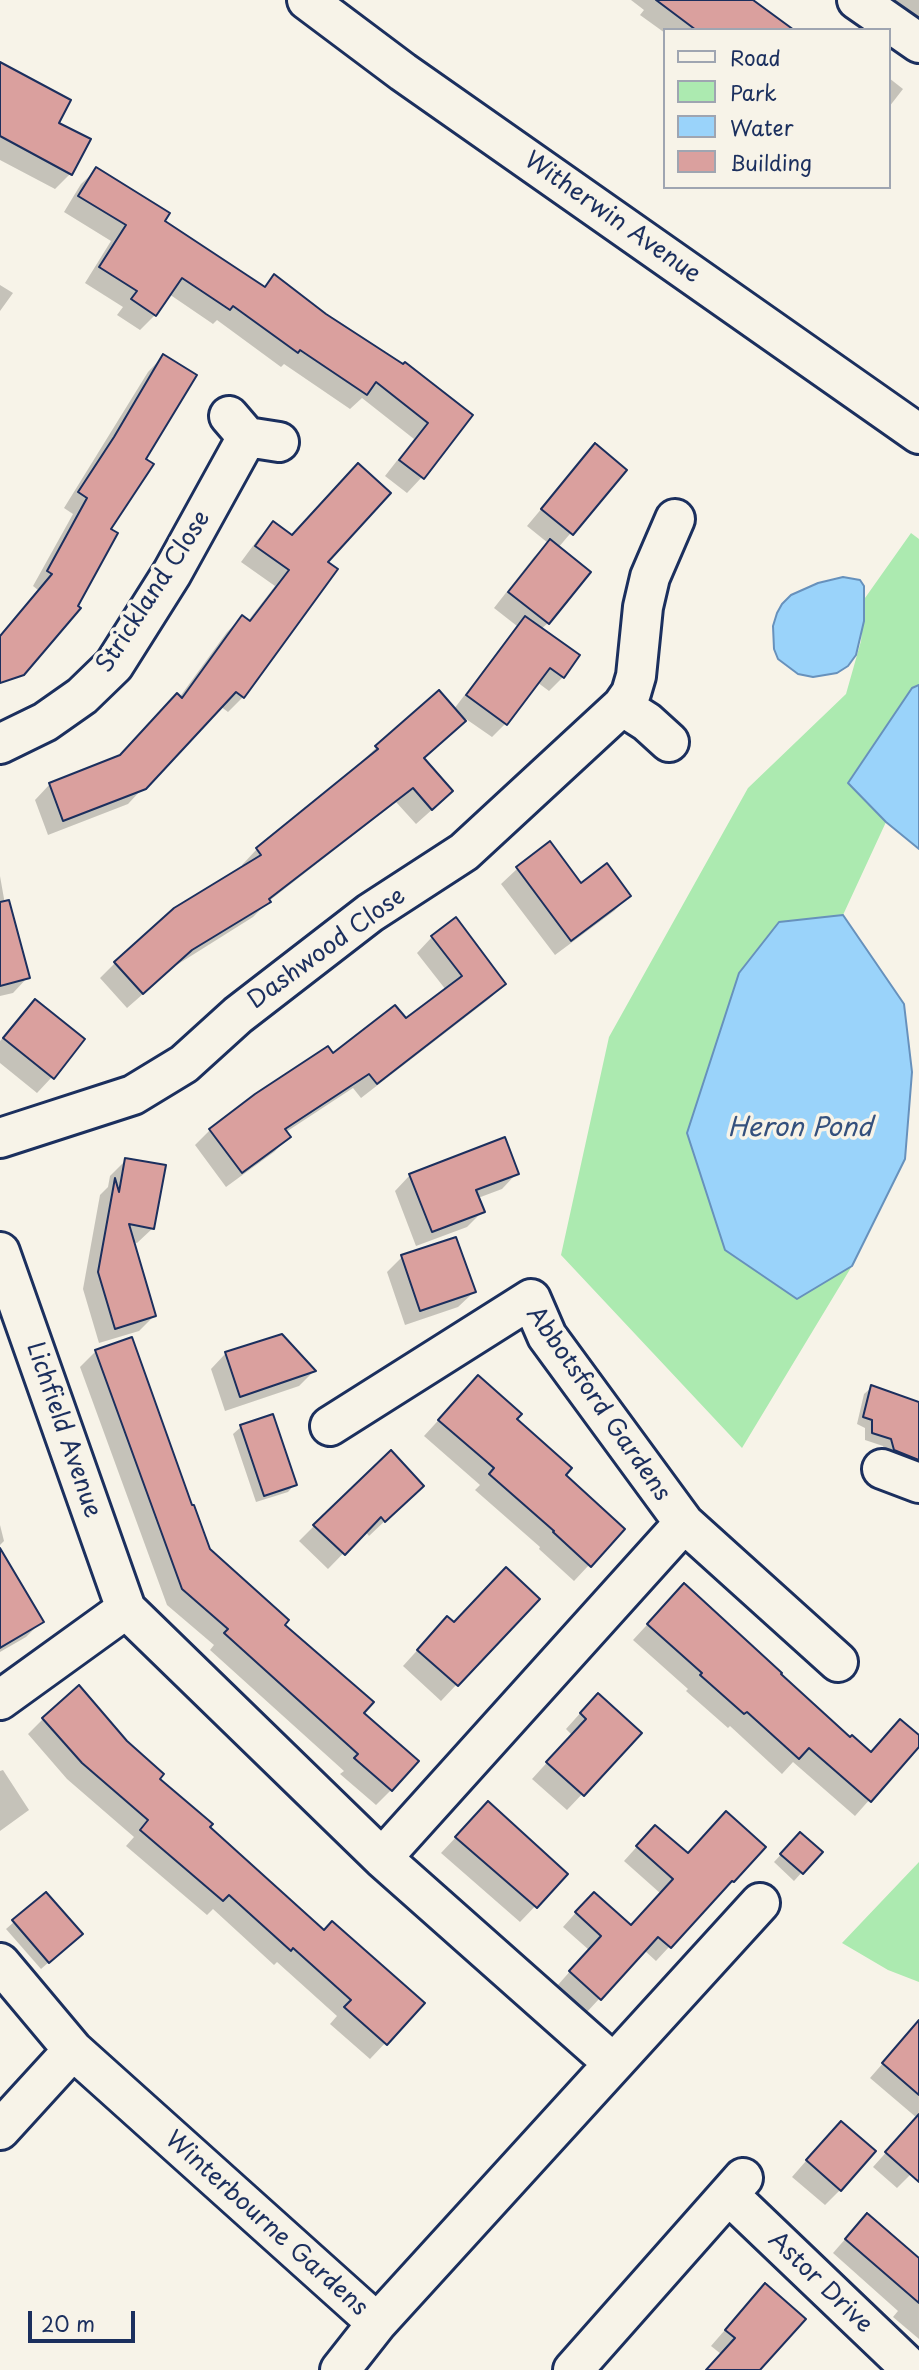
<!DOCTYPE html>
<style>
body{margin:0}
#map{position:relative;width:919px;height:2370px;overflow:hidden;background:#f7f3e8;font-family:"Playpen Sans",sans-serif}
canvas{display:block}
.legend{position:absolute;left:663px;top:28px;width:228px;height:161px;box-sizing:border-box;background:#f7f3e8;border:2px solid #9fa5b1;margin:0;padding:9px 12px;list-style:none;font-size:21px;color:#1b2f5e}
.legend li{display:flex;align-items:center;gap:14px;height:35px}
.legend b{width:35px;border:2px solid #9fa5b1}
.scale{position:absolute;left:28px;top:2311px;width:107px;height:32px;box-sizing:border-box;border:4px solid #1b2f5e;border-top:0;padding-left:9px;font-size:21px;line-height:24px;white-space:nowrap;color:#1b2f5e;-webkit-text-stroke:5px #f7f3e8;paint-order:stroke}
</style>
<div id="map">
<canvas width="919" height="2370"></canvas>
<ul class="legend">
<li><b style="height:9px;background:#f7f3e8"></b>Road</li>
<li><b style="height:19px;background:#aceab0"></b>Park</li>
<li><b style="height:19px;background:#9ad3fa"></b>Water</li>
<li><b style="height:19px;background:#daa09e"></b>Building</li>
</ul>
<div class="scale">20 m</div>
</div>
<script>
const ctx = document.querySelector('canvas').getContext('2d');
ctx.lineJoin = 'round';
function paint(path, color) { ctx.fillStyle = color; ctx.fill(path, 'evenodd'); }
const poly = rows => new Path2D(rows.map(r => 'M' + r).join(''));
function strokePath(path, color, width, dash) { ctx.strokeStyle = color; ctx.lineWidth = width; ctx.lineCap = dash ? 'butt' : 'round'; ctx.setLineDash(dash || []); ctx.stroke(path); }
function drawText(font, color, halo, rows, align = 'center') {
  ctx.font = font + ' "Playpen Sans",sans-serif'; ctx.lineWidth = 7; ctx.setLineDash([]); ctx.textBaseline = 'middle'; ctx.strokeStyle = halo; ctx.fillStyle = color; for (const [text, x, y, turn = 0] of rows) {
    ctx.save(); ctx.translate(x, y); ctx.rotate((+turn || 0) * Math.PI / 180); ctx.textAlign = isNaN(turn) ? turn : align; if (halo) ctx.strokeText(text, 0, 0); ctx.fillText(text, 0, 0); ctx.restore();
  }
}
paint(poly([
 [911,533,919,539,919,685,912,688,848,782,886,822,843,915,779,922,797,1299,852,1266,742,1448,561,1255,609,1037,748,788,846,694,861,641,865,598],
 [919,1862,919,1982,888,1970,842,1943]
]), '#aceab0');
const water = poly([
 [843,577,860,580,864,586,864,621,856,655,848,666,837,673,813,677,798,674,778,659,774,649,773,626,777,613,782,604,791,595,818,583,843,577],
 [919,685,919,849,886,822,848,783,912,688,919,685],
 [843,915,904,1004,912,1072,905,1159,852,1266,797,1299,725,1250,687,1133,739,973,779,922,843,915]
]);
paint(water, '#9ad3fa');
strokePath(water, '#6791bc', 2);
paint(poly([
 [631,0,734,0,791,30,665,30,665,33,640,15,644,10],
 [880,0,919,0,919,39],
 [889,78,903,89,889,107],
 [57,123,70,174,55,189,0,160,0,129],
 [97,169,163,222,263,288,275,277,325,315,471,416,422,477,407,493,385,476,414,439,362,398,350,409,284,364,281,367,217,320,213,324,169,294,155,315,140,330,117,315,123,307,85,283,111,241,64,212,81,184],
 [0,285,13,293,0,311],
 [163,356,195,375,0,656,0,635,38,590,33,586,73,514,64,508,148,372],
 [595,445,624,470,558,548,548,623,541,629,563,677,549,691,537,682,506,723,492,737,466,719,422,759,435,807,416,824,396,802,269,901,253,917,175,966,127,1008,100,978,115,963,244,867,242,865,257,849,363,764,361,762,377,747,454,709,517,626,494,608,534,557,548,543,527,526],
 [273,523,326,562,243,697,228,712,220,706,128,804,48,835,35,800,50,784,119,758,179,698,227,632,242,617,248,621,275,586,241,562,258,539],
 [550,844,581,886,629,896,614,911,555,955,501,884,517,869],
 [0,876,6,910,28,977,13,993,0,996],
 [432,937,504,984,489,999,361,1098,353,1088,286,1132,289,1137,274,1152,226,1187,195,1145,210,1130,332,1055,406,1021,446,990,417,953],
 [35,1001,52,1077,37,1093,0,1063,0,1041],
 [126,1160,153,1228,137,1243,132,1242,154,1316,139,1331,99,1343,83,1289,100,1195,108,1187,110,1176],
 [517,1173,502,1189,478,1198,483,1211,467,1227,416,1246,395,1191,410,1175],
 [402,1257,474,1292,458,1307,405,1325,387,1272],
 [96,1351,208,1550,361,1713,391,1790,376,1805,340,1774,344,1771,210,1650,214,1645,167,1605,80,1367],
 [226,1353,314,1371,299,1386,225,1411,211,1369],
 [478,1377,564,1475,589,1565,574,1581,539,1549,540,1547,475,1490,480,1485,424,1436],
 [872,1387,919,1404,919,1468,887,1457,883,1446,865,1440,865,1428,857,1424,864,1394],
 [241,1427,295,1484,288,1492,256,1502,233,1434],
 [406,1501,369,1536,365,1531,328,1569,299,1541,314,1526],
 [0,1525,4,1541,0,1545],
 [0,1552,42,1621,26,1637,0,1652],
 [537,1599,441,1701,403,1666,432,1634,453,1624],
 [669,1601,870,1754,919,1738,919,1744,855,1816,793,1762,782,1774,730,1726,728,1728,686,1691,688,1689,633,1640],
 [583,1710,640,1733,567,1810,532,1779,572,1735,566,1729],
 [43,1719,157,1779,323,1932,423,2003,370,2059,330,2024,337,2016,277,1962,274,1965,213,1909,207,1915,126,1846,134,1837,67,1779,28,1734],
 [3,1770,29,1810,0,1831,0,1771],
 [473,1819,566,1874,520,1922,441,1853],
 [800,1834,820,1852,794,1881,774,1862],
 [642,1841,687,1855,733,1881,718,1894,656,1961,644,1950,587,2012,557,1986,589,1950,563,1927,580,1908,630,1927,660,1893,624,1861],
 [14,1922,73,1941,41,1969,6,1929],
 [919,2041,919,2166,897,2188,873,2167,917,2118,870,2078,897,2047],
 [826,2138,840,2190,825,2205,792,2177],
 [854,2229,919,2261,919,2339,893,2317,898,2311,833,2253],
 [750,2301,758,2370,707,2370,721,2354,711,2346]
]), '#0003');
const building = poly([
 [656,0,753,0,794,30,696,30,656,0],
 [0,62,71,100,59,123,91,139,72,175,0,136,0,62],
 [96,167,170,213,165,221,265,287,274,274,326,314,403,364,405,362,473,415,424,479,399,460,428,423,376,382,367,395,300,350,298,353,233,306,230,310,182,278,156,316,131,299,137,291,99,267,126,225,78,196,96,167],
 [163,354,197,375,146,459,154,464,111,529,118,533,78,606,81,608,24,675,0,683,0,636,52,574,47,571,87,498,78,492,114,437,163,354],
 [595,443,627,470,573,535,541,509,595,443],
 [358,463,391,493,328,562,338,569,244,698,236,692,146,789,63,821,49,783,120,755,177,693,182,698,242,615,250,621,289,570,255,546,273,521,292,535,358,463],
 [550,539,591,572,549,624,508,592,550,539],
 [525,616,580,655,564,678,550,668,507,725,466,695,525,616],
 [439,690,466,721,424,758,453,791,432,810,413,788,269,899,271,902,192,950,143,994,114,962,174,908,261,855,256,848,378,749,375,746,439,690],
 [550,841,581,883,607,863,631,896,571,941,516,867,550,841],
 [9,900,30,978,0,986,0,902,9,900],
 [456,917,506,984,377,1084,369,1074,285,1129,291,1137,242,1173,209,1129,255,1094,328,1046,333,1053,395,1005,406,1018,462,976,431,936,456,917],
 [35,999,85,1039,54,1079,3,1038,35,999],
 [505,1137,519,1174,476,1190,485,1212,432,1232,409,1174,505,1137],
 [125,1158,166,1165,154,1229,129,1224,156,1316,115,1329,98,1272,115,1178,119,1192,125,1158],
 [456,1237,476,1292,420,1311,401,1255,456,1237],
 [282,1334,316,1371,240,1397,225,1352,282,1334],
 [132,1337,192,1505,194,1505,210,1549,289,1620,285,1625,374,1702,364,1713,419,1761,392,1791,354,1758,358,1754,224,1633,228,1629,182,1589,95,1350,132,1337],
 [478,1375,522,1414,517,1419,572,1468,566,1475,625,1529,591,1567,553,1532,554,1531,489,1474,494,1468,438,1420,478,1375],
 [871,1385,919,1402,919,1460,894,1450,891,1439,872,1433,872,1420,863,1417,871,1385],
 [273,1414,297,1485,264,1496,240,1425,273,1414],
 [391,1450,424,1486,385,1522,381,1517,345,1555,313,1525,391,1450],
 [0,1548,44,1622,0,1648,0,1548],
 [506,1567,540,1599,458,1686,417,1650,447,1616,454,1622,506,1567],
 [684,1583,782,1673,781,1674,850,1737,852,1735,871,1752,900,1719,919,1735,919,1747,871,1802,809,1748,799,1759,747,1712,744,1714,700,1675,702,1673,647,1624,684,1583],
 [79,1685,127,1741,164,1774,160,1779,213,1824,210,1827,324,1930,332,1921,425,2003,387,2045,344,2007,351,2000,293,1948,291,1951,229,1895,223,1901,140,1830,148,1820,82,1763,42,1718,79,1685],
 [598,1693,642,1733,584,1796,546,1762,586,1719,580,1713,598,1693],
 [488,1801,568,1874,537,1908,455,1837,488,1801],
 [726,1811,766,1847,734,1882,732,1881,671,1948,658,1937,601,2000,569,1971,601,1936,575,1912,594,1892,631,1925,673,1879,636,1846,655,1825,688,1853,726,1811],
 [800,1832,823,1852,803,1874,780,1854,800,1832],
 [46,1892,83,1934,49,1963,12,1920,46,1892],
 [919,2020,919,2095,882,2063,919,2020],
 [919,2114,919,2182,885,2152,919,2114],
 [841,2121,876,2151,841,2191,806,2160,841,2121],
 [867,2213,919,2258,919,2303,845,2239,867,2213],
 [765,2283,806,2319,760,2370,706,2370,735,2338,725,2330,765,2283]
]);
paint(building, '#daa09e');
strokePath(building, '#1b2f5e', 2);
const minor = poly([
 [307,0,403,72,919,434],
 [857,0,919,43],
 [229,416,247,437,279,442],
 [669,742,647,722,622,706,631,693,636,676,643,607,650,577,675,519],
 [0,744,45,722,82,696,114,665,172,573,247,437],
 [0,1138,133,1095,184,1064,238,1015,370,913,464,852,622,706],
 [0,1252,126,1609,382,1858,613,2063],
 [330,1426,531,1299,547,1336,684,1523,838,1662],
 [882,1469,919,1483],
 [0,1700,126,1609],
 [382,1858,684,1523],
 [0,1963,73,2050,377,2323,760,1903],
 [0,2130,73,2050],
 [729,2195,912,2370],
 [340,2370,377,2323],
 [573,2370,743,2178]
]);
strokePath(minor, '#1b2f5e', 44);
strokePath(minor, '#f7f3e8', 38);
drawText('24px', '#1b2f5e', '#f7f3e8', [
 ["Witherwin Avenue",612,218,35],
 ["Strickland Close",154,592,-57],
 ["Dashwood Close",327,949,-36],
 ["Abbotsford Gardens",598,1404,55],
 ["Lichfield Avenue",63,1430,71],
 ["Winterbourne Gardens",266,2224,42],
 ["Astor Drive",820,2283,44]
]);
drawText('italic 26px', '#34507d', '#f7f3e8', [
 ["Heron Pond",800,1129]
]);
</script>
